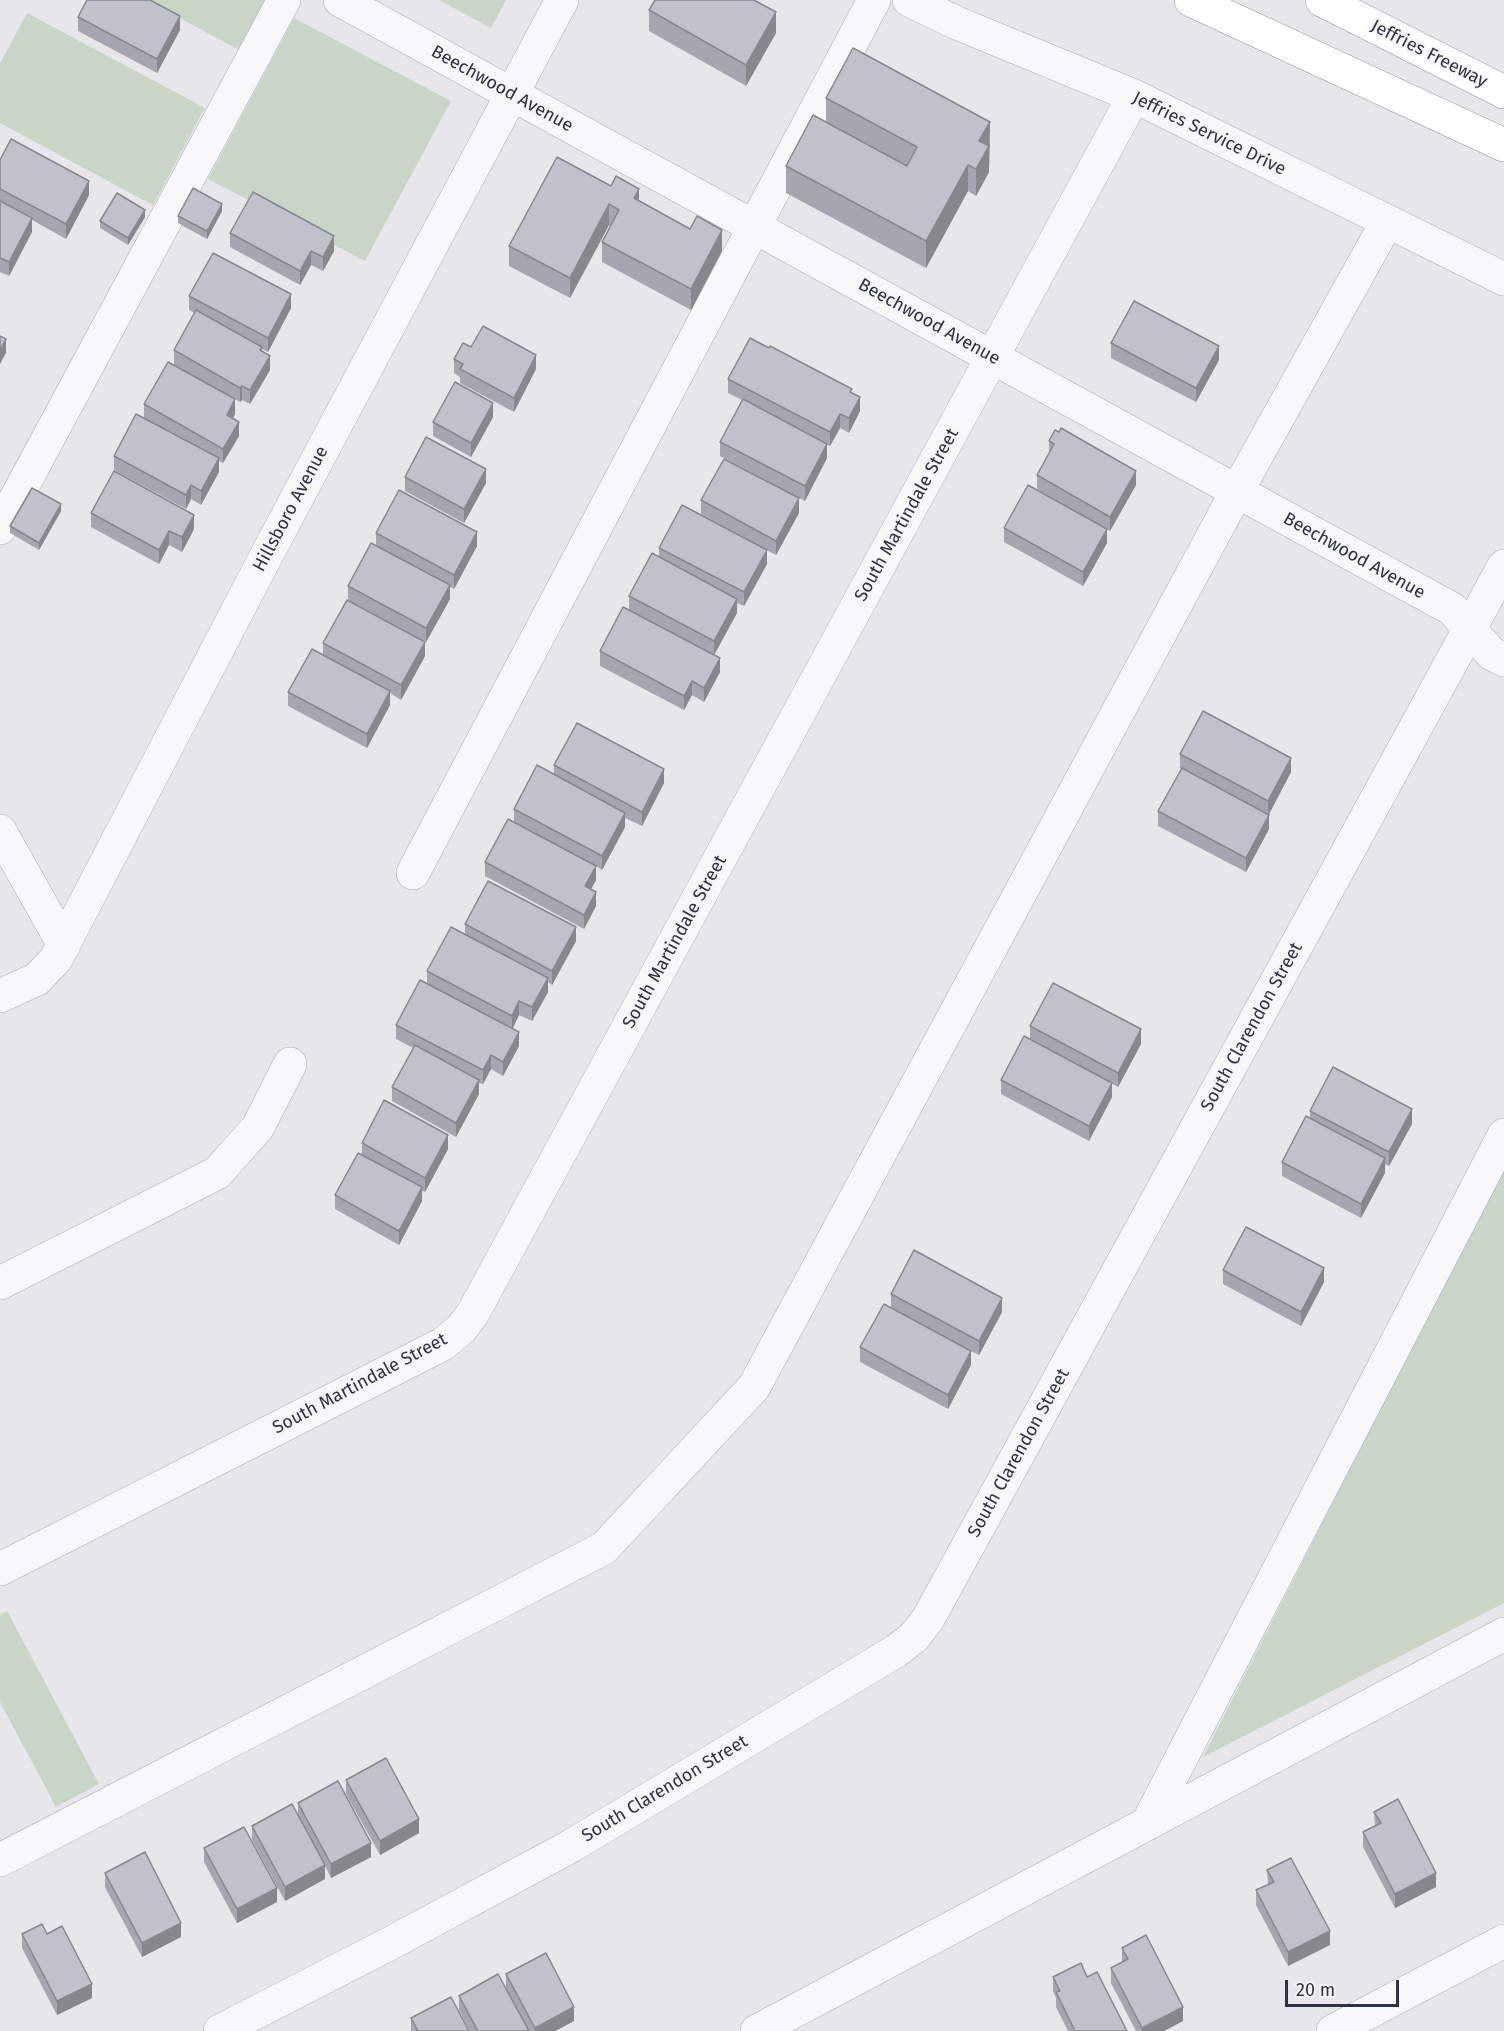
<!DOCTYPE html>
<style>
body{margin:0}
#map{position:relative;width:1504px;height:2031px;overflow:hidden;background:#e5e7eb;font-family:"Fira Sans",sans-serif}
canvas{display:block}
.scale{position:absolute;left:1285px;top:1980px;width:114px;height:27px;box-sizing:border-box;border:3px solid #2d3343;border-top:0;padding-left:8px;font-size:18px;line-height:21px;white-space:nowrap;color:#2d3343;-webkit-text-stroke:4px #f4f6f9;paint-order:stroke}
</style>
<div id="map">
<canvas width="1504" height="2031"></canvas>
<div class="scale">20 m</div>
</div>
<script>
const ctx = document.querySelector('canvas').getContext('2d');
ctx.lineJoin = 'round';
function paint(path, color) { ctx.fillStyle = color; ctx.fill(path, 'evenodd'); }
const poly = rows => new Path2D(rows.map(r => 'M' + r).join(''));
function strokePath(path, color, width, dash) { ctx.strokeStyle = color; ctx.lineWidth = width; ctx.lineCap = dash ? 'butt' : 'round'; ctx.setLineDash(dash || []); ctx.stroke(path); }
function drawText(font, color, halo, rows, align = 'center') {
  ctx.font = font + ' "Fira Sans",sans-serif'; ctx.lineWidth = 4.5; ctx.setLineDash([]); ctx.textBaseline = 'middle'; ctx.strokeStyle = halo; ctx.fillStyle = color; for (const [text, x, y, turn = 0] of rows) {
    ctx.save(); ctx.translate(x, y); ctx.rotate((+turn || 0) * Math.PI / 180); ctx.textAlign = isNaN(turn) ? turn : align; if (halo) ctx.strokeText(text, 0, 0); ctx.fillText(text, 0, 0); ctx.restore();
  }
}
paint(poly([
 [146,0,266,0,239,50],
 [439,0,506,0,491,28],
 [27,13,205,108,153,205,0,123,0,64],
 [294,18,451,101,365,261,208,179],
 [1504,1167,1504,1603,1203,1757],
 [7,1611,99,1784,56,1807,0,1702,0,1615]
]), '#c9d5c6');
const minor = poly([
 [340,0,1452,609,1492,654,1504,660],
 [909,0,957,23,1134,96,1504,279],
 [0,528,284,0],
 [0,831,64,945],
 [413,873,874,0],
 [0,996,37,979,56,959,265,558,562,0],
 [0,1283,217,1173,258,1127,290,1064],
 [0,1569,443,1344,461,1329,473,1313,1134,96],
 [1147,1824,1504,1135],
 [0,1860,604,1548,754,1387,1237,491,1387,222],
 [220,2031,389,1944,571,1846,896,1651,914,1637,928,1619,1504,566],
 [757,2031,1504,1634],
 [1333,2031,1504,1941]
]);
const highway = poly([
 [1191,0,1504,145],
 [1322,0,1504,92]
]);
strokePath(minor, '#aaadb5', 34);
strokePath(highway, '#8d93a1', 34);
strokePath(minor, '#f7f8fa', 33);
strokePath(highway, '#fff', 33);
paint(poly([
 [649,10,776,33,746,86,649,31],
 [78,17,180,30,157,73,78,31],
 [826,98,990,122,989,172,976,196,968,191,926,268,786,193,786,166,826,122],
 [557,157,639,201,722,251,691,310,602,262,602,242,611,226,609,225,570,298,509,266,509,246],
 [0,160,89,195,66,239,32,220,32,232,9,276,0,272],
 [222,211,207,239,178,223,178,216],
 [145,217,128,245,100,228,100,221],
 [230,233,334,251,323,271,311,265,300,285,230,247],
 [189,296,291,308,268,352,262,349,262,351,270,370,250,404,242,400,240,402,174,365,174,350,195,313,189,310],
 [1111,343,1219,360,1196,402,1111,358],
 [471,347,536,369,514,412,460,383,460,377,454,373,454,359],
 [728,379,852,393,860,411,849,433,840,428,830,446,827,445,827,458,805,501,720,456,720,442,742,400,728,393],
 [144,404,235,414,233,418,239,436,223,463,219,461,219,472,201,505,191,499,186,509,114,470,114,456,144,418],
 [493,417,471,457,433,436,433,422],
 [1049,441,1136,485,1110,531,1037,489,1037,475,1049,454],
 [405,477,486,483,464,523,405,491],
 [701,500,799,513,776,555,701,514],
 [61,511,39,550,10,533,10,526],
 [91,513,194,529,182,552,169,545,159,564,91,527],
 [1004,528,1107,543,1083,586,1004,542],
 [376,533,477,546,454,589,450,587,450,599,426,642,348,600,348,586,376,546],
 [659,548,767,564,744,606,737,603,737,613,714,655,720,672,704,702,692,695,684,710,600,666,600,651,629,610,629,596,659,557],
 [323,643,425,656,401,700,390,693,390,705,367,748,288,706,288,692,323,655],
 [1180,754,1291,772,1269,814,1269,829,1246,872,1158,826,1158,811,1181,769,1180,768],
 [554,765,664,783,642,826,625,818,625,827,602,870,596,866,596,880,591,889,596,906,584,929,485,876,485,862,514,822,514,809,554,774],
 [465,924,576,941,552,985,548,982,548,992,532,1021,519,1015,512,1029,519,1046,503,1076,491,1069,483,1084,479,1083,479,1094,456,1137,392,1101,392,1087,413,1048,396,1039,396,1025,427,984,427,971,465,934],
 [1030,1026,1141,1044,1118,1087,1112,1084,1112,1097,1089,1141,1001,1094,1001,1080,1030,1039],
 [1310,1111,1412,1124,1389,1166,1385,1164,1385,1173,1361,1218,1282,1176,1282,1162,1310,1119],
 [362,1143,448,1149,425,1192,422,1191,422,1201,399,1245,335,1209,335,1195,362,1155],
 [1223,1270,1324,1282,1301,1326,1223,1284],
 [891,1294,1002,1312,979,1355,971,1351,971,1365,948,1409,860,1362,860,1347,891,1308],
 [346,1780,419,1833,380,1855,346,1794],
 [298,1803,371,1857,331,1878,325,1866,325,1879,285,1901,252,1840,252,1826,298,1816],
 [1374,1812,1436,1887,1395,1908,1363,1847,1363,1832,1375,1826],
 [204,1848,277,1902,237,1923,204,1862],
 [1267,1870,1330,1945,1288,1966,1256,1905,1256,1890,1268,1885],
 [105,1873,181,1937,142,1957,105,1887],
 [22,1934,92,1998,57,2015,22,1948],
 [1122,1948,1183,2021,1164,2031,1136,2031,1111,1983,1111,1968,1122,1962],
 [506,1974,574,2021,555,2031,470,2031,459,2010,459,1996,525,2023,506,1988],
 [1053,1977,1087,1977,1127,2031,1068,2031,1056,2007,1056,1998,1053,1991],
 [411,2018,469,2031,411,2031]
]), '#a4a7af');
paint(poly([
 [776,12,776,33,746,86,746,65],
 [180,16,180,30,157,73,157,59],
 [990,122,989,172,976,196,976,169,979,141],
 [968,165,968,191,926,268,926,241],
 [89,181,89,195,66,239,66,224],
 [639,189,639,210,634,198],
 [222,204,222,211,207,239,207,231],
 [609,204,609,225,570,298,570,278],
 [145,210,145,217,128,245,128,238],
 [32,218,32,232,9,276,9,262],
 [722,230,722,251,691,310,691,289],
 [334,236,334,251,323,271,323,257],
 [311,251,311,265,300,285,300,271],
 [291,294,291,308,268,352,268,338],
 [6,339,6,353,0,364,0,350],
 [1219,346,1219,360,1196,402,1196,388],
 [536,355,536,369,514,412,514,398],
 [270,356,270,370,250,404,250,390],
 [242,386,242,400,240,402,240,388],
 [860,397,860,411,849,433,849,418],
 [235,399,235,414,227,429,227,415],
 [493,403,493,417,471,457,471,443],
 [840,414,840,428,830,446,830,432],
 [239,422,239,436,223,463,223,449],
 [827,444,827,458,805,501,805,486],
 [219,458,219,472,201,505,201,491],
 [486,469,486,483,464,523,464,509],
 [1136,471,1136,485,1110,531,1110,517],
 [191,485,191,499,186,509,186,495],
 [799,498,799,513,776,555,776,541],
 [61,504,61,511,39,550,39,543],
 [194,515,194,529,182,552,182,537],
 [1107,529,1107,543,1083,586,1083,572],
 [169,531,169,545,159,564,159,550],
 [477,532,477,546,454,589,454,575],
 [767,550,767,564,744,606,744,592],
 [450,585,450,599,426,642,426,628],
 [737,599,737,613,714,655,714,641],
 [425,642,425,656,401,700,401,685],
 [720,658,720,672,704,702,704,688],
 [692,681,692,695,684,710,684,696],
 [390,691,390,705,367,748,367,734],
 [1291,758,1291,772,1268,816,1268,801],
 [664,769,664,783,642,826,642,812],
 [625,813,625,827,602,870,602,856],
 [1269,815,1269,829,1246,872,1246,858],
 [596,866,596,880,585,900,585,886],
 [596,892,596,906,584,929,584,915],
 [576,927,576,941,552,985,552,971],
 [548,978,548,992,532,1021,532,1007],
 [519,1001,519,1015,512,1030,512,1016],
 [1141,1029,1141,1044,1118,1087,1118,1073],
 [519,1032,519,1046,503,1076,503,1062],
 [491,1055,491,1069,483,1084,483,1070],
 [479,1080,479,1094,456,1137,456,1123],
 [1112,1083,1112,1097,1089,1141,1089,1126],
 [1412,1109,1412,1124,1389,1166,1389,1152],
 [448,1135,448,1149,425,1192,425,1178],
 [1385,1158,1385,1173,1361,1218,1361,1204],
 [422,1187,422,1201,399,1245,399,1231],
 [1324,1268,1324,1282,1301,1326,1301,1312],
 [1002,1298,1002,1312,979,1355,979,1341],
 [971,1351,971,1365,948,1409,948,1395],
 [419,1819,419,1833,380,1855,380,1841],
 [371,1843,371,1857,331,1878,331,1864],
 [325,1865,325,1879,285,1901,285,1887],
 [1436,1873,1436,1887,1395,1908,1395,1894],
 [277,1888,277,1902,237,1923,237,1909],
 [181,1923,181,1937,142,1957,142,1943],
 [1330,1931,1330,1945,1288,1966,1288,1952],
 [92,1984,92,1998,57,2015,57,2001],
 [574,2007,574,2021,555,2031,535,2031,535,2028],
 [1183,2007,1183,2021,1164,2031,1142,2031,1142,2028]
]), '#86888e');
const building = poly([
 [87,0,150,0,180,16,157,59,78,17,87,0],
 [655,0,754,0,776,12,746,65,649,10,655,0],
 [853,48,990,122,979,141,989,146,976,169,968,165,926,241,786,166,813,115,907,166,917,147,826,98,853,48],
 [11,139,89,181,66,224,0,189,0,160,11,139],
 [557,157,611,186,616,176,639,189,634,198,690,229,697,216,722,230,691,289,602,242,619,210,609,204,570,278,509,246,557,157],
 [193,188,222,204,207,231,178,216,193,188],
 [253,192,334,236,323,257,311,251,300,271,230,233,253,192],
 [117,193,145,210,128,238,100,221,117,193],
 [0,201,32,218,9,262,0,258,0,201],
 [213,253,291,294,268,338,189,296,213,253],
 [1134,301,1219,346,1196,388,1111,343,1134,301],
 [196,310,262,347,260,350,270,356,250,390,242,386,240,388,174,350,196,310],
 [483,326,536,355,514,398,460,369,463,364,454,359,463,343,471,347,483,326],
 [0,336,6,339,0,350,0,336],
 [750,338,769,348,770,346,852,389,850,392,860,397,849,418,840,414,830,432,728,379,750,338],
 [168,362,235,399,227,415,239,422,223,449,144,404,168,362],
 [455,382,493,403,471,443,433,422,455,382],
 [743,399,827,444,805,486,720,442,743,399],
 [136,414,219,458,201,491,191,485,186,495,114,456,136,414],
 [1061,428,1136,471,1110,517,1037,475,1054,444,1049,441,1055,430,1059,432,1061,428],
 [426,437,486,469,464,509,405,477,426,437],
 [724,459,799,498,776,541,701,500,724,459],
 [114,471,194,515,182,537,169,531,159,550,91,513,114,471],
 [1028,485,1107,529,1083,572,1004,528,1028,485],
 [32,488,61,504,39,543,10,526,32,488],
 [399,490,477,532,454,575,376,533,399,490],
 [682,505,767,550,744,592,659,548,682,505],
 [371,543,450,585,426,628,348,586,371,543],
 [652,553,737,599,714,641,629,596,652,553],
 [347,600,425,642,401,685,323,643,347,600],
 [623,607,720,658,704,688,692,681,684,696,600,651,623,607],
 [312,649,390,691,367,734,288,692,312,649],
 [1203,711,1291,758,1268,801,1180,754,1203,711],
 [577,723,664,769,642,812,554,765,577,723],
 [537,765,625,813,602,856,514,809,537,765],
 [1182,768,1269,815,1246,858,1158,811,1182,768],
 [508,819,596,866,585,886,596,892,584,915,485,862,508,819],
 [488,881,576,927,552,971,465,924,488,881],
 [451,927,548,978,532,1007,519,1001,512,1016,427,971,451,927],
 [420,980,519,1032,503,1062,491,1055,483,1070,396,1025,420,980],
 [1053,983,1141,1029,1118,1073,1030,1026,1053,983],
 [1024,1036,1112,1083,1089,1126,1001,1080,1024,1036],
 [415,1045,479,1080,456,1123,392,1087,415,1045],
 [1333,1067,1412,1109,1389,1152,1310,1111,1333,1067],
 [384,1100,448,1135,425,1178,362,1143,384,1100],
 [1306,1116,1385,1158,1361,1204,1282,1162,1306,1116],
 [358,1153,422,1187,399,1231,335,1195,358,1153],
 [1246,1227,1324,1268,1301,1312,1223,1270,1246,1227],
 [914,1250,1002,1298,979,1341,891,1294,914,1250],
 [884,1304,971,1351,948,1395,860,1347,884,1304],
 [386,1758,419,1819,380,1841,346,1780,386,1758],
 [338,1781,371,1843,331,1864,298,1803,338,1781],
 [1398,1799,1436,1873,1395,1894,1363,1832,1381,1823,1374,1812,1398,1799],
 [292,1804,325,1865,285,1887,252,1826,292,1804],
 [244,1827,277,1888,237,1909,204,1848,244,1827],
 [145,1852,181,1923,142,1943,105,1873,145,1852],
 [1291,1858,1330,1931,1288,1952,1256,1890,1274,1882,1267,1870,1291,1858],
 [42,1924,47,1934,62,1926,92,1984,57,2001,22,1934,42,1924],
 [1146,1935,1183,2007,1142,2028,1111,1968,1128,1959,1122,1948,1146,1935],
 [546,1953,574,2007,535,2028,506,1974,546,1953],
 [1081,1963,1087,1977,1097,1972,1127,2031,1075,2031,1056,1992,1060,1991,1053,1977,1081,1963],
 [498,1974,529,2031,478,2031,459,1996,498,1974],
 [451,1997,469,2031,418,2031,411,2018,451,1997]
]);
paint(building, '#bfc2cb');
strokePath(building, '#86888e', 1.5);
drawText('18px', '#2d3343', '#f4f6f9', [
 ["Jeffries Freeway",1429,54,27],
 ["Beechwood Avenue",502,89,29],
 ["Jeffries Service Drive",1209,134,26],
 ["Beechwood Avenue",929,322,29],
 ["Hillsboro Avenue",291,509,-62],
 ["South Martindale Street",907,515,-61],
 ["Beechwood Avenue",1354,556,29],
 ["South Martindale Street",675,942,-61],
 ["South Clarendon Street",1252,1027,-61],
 ["South Martindale Street",360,1384,-28],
 ["South Clarendon Street",1019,1453,-61],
 ["South Clarendon Street",665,1789,-31]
]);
</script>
